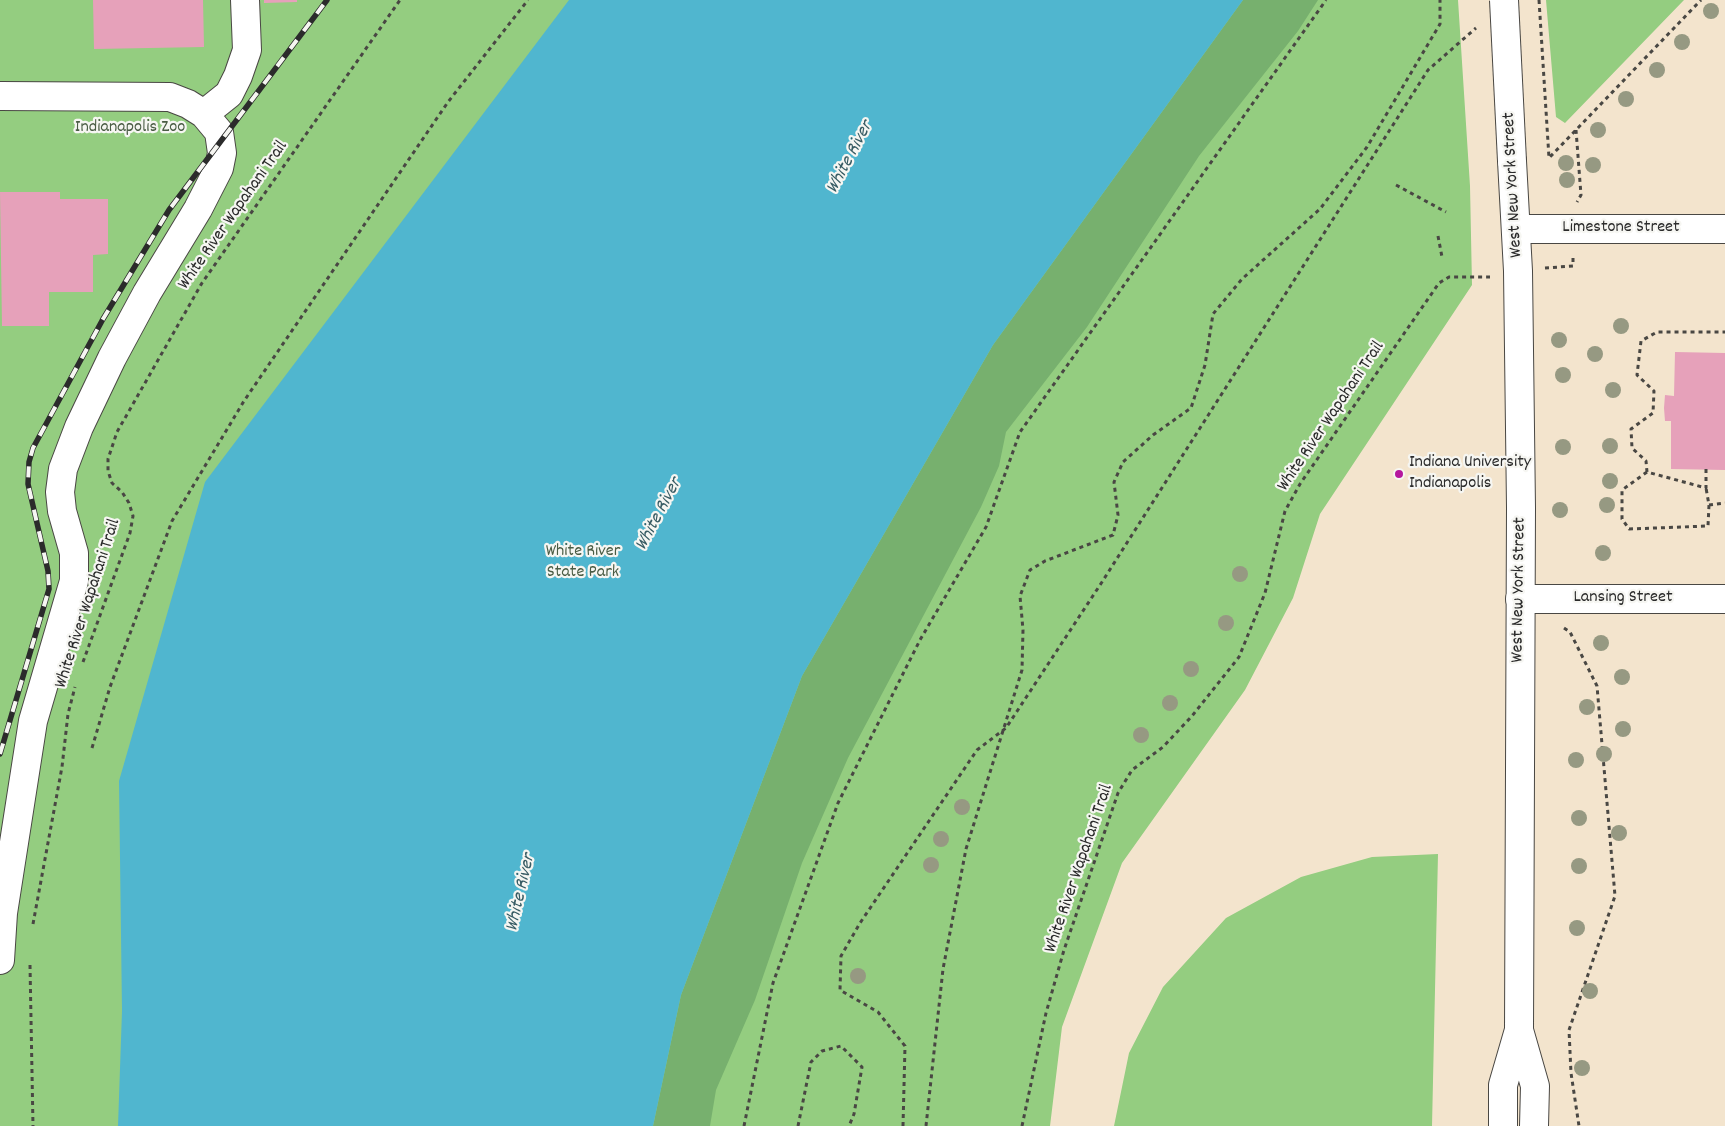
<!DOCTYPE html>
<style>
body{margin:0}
canvas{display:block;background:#f3e4cd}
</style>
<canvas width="1725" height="1126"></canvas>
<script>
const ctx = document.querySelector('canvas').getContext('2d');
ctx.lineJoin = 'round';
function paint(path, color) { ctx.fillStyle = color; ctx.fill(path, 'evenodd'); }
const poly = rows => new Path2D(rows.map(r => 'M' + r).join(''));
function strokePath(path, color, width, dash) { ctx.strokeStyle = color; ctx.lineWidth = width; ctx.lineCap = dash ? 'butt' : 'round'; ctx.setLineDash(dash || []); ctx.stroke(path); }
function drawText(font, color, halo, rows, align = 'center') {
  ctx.font = font + ' Dekko,sans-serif'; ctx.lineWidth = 4.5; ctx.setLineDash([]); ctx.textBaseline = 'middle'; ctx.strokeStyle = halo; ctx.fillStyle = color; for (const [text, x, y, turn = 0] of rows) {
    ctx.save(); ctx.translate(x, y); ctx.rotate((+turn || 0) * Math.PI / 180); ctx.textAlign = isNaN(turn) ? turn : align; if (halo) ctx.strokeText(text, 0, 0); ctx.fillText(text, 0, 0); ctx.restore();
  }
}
paint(poly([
 [0,0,1458,0,1470,186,1472,285,1320,514,1293,598,1245,690,1122,863,1062,1027,1050,1126,0,1126],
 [1546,0,1684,0,1565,123,1556,117],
 [1438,854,1432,1126,1114,1126,1129,1053,1163,987,1226,918,1301,877,1372,857]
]), '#94cd80');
paint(poly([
 [1243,0,1318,0,1298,31,1199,156,1087,327,1006,432,999,466,981,507,848,758,802,863,755,1000,716,1090,710,1126,653,1126,681,995,802,676,993,345]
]), '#77b06e');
paint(poly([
 [569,0,1243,0,993,345,802,676,681,995,653,1126,118,1126,122,1011,119,781,205,482]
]), '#50b6cf');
paint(poly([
 [93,0,203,0,204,47,94,49],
 [264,0,297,0,297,2,264,3],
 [0,192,60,192,60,199,108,199,108,254,93,255,93,292,49,292,49,326,2,326],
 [1675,352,1725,353,1725,470,1671,469,1671,421,1665,421,1664,408,1665,395,1674,396]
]), '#e6a1ba');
const minor = poly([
 [0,96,170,97,188,104,204,114],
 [1516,229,1725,229],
 [1520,599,1725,599],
 [0,960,3,913,33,721,74,581,74,553,62,511,60,492,63,469,79,427,112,358,147,293,198,209,219,168,222,153,219,132,204,114,229,94,238,76,247,50,245,0]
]);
const major = poly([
 [1519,1030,1535,1086,1534,1126],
 [1503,1126,1503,1085,1519,1030,1521,508,1518,271,1512,161]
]);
strokePath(minor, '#494743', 30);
strokePath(major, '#494743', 30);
strokePath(poly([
 [1539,0,1549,158,1701,0],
 [1576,130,1581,195,1577,202],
 [1396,185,1446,212],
 [1438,236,1442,257],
 [1545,268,1573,266,1573,258],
 [1706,469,1706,488,1647,472,1646,461,1632,448,1631,429,1653,413,1654,391,1637,375,1641,341,1657,332,1725,332],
 [1647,472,1622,490,1622,519,1629,529,1708,526,1709,505,1706,488],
 [1709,505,1725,503],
 [1564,628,1570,632,1597,686,1615,896,1569,1030,1571,1073,1579,1126],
 [83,662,130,533,133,516,129,503,122,492,112,483,108,471,108,459,117,432,202,283,400,0],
 [92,748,110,687,172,521,244,401,448,102,528,0],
 [33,924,62,767,68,714,75,687],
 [30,965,33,1126],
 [744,1126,773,983,838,803,920,640,986,527,1020,432,1326,0],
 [798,1126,811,1062,822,1051,841,1046,862,1067,854,1114,849,1126],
 [903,1126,905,1046,878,1012,840,990,841,956,860,923,977,750,1006,728,1102,582,1428,70,1476,28],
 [926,1126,943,969,966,849,1022,670,1023,630,1020,596,1030,570,1045,561,1113,535,1118,515,1114,482,1123,462,1153,435,1191,408,1205,365,1213,314,1242,279,1320,209,1367,147,1440,24,1440,0],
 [1022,1126,1046,1013,1064,950,1118,793,1132,770,1163,747,1192,716,1239,657,1265,593,1285,511,1300,484,1439,283,1449,277,1490,277]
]), '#494743', 3, [4, 4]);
strokePath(minor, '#fff', 28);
strokePath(major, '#fff', 28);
const rail = poly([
 [0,754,49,589,48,571,28,484,29,462,33,448,103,319,169,210,327,0]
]);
strokePath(rail, '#2b2b2b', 5.5);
strokePath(rail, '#f6f6f2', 4, [11]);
const majorBridge = poly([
 [1504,0,1512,161]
]);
strokePath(majorBridge, '#494743', 30, []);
strokePath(majorBridge, '#fff', 28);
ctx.fillStyle = '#969982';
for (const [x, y] of [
 [1711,11],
 [1682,42],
 [1657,70],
 [1626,99],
 [1598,130],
 [1566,163],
 [1593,165],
 [1567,180],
 [1621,326],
 [1559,340],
 [1595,354],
 [1563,375],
 [1613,390],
 [1610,446],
 [1563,447],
 [1610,481],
 [1607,505],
 [1560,510],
 [1603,553],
 [1240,574],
 [1226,623],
 [1601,643],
 [1191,669],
 [1622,677],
 [1170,703],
 [1587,707],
 [1623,729],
 [1141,735],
 [1604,754],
 [1576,760],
 [962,807],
 [1579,818],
 [1619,833],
 [941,839],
 [931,865],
 [1579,866],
 [1577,928],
 [858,976],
 [1590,991],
 [1582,1068]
]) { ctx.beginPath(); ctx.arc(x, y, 8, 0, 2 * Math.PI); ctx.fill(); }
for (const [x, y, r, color] of [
 [1399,474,5,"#b5179e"]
]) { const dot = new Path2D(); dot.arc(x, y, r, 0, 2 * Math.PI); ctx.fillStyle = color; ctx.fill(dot); strokePath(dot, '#f6f6f2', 2); }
drawText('18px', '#4a5c44', '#f6f6f2', [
 ["Indianapolis Zoo",130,129],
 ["White River",583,553],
 ["State Park",583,574]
]);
drawText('18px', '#2b2b2b', '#f6f6f2', [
 ["West New York Street",1514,185,-93],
 ["White River Wapahani Trail",234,216,-55],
 ["Limestone Street",1621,229],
 ["White River Wapahani Trail",1332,417,-56],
 ["West New York Street",1520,590,-89],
 ["Lansing Street",1623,599],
 ["White River Wapahani Trail",89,604,-72],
 ["White River Wapahani Trail",1080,869,-71]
]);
drawText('18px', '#2b2b2b', '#f6f6f2', [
 ["Indiana University",1409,464],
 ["Indianapolis",1409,485]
], 'left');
drawText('italic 19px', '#385c64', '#f6f6f2', [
 ["White River",851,158,-62],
 ["White River",660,515,-62],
 ["White River",522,893,-77]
]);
</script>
